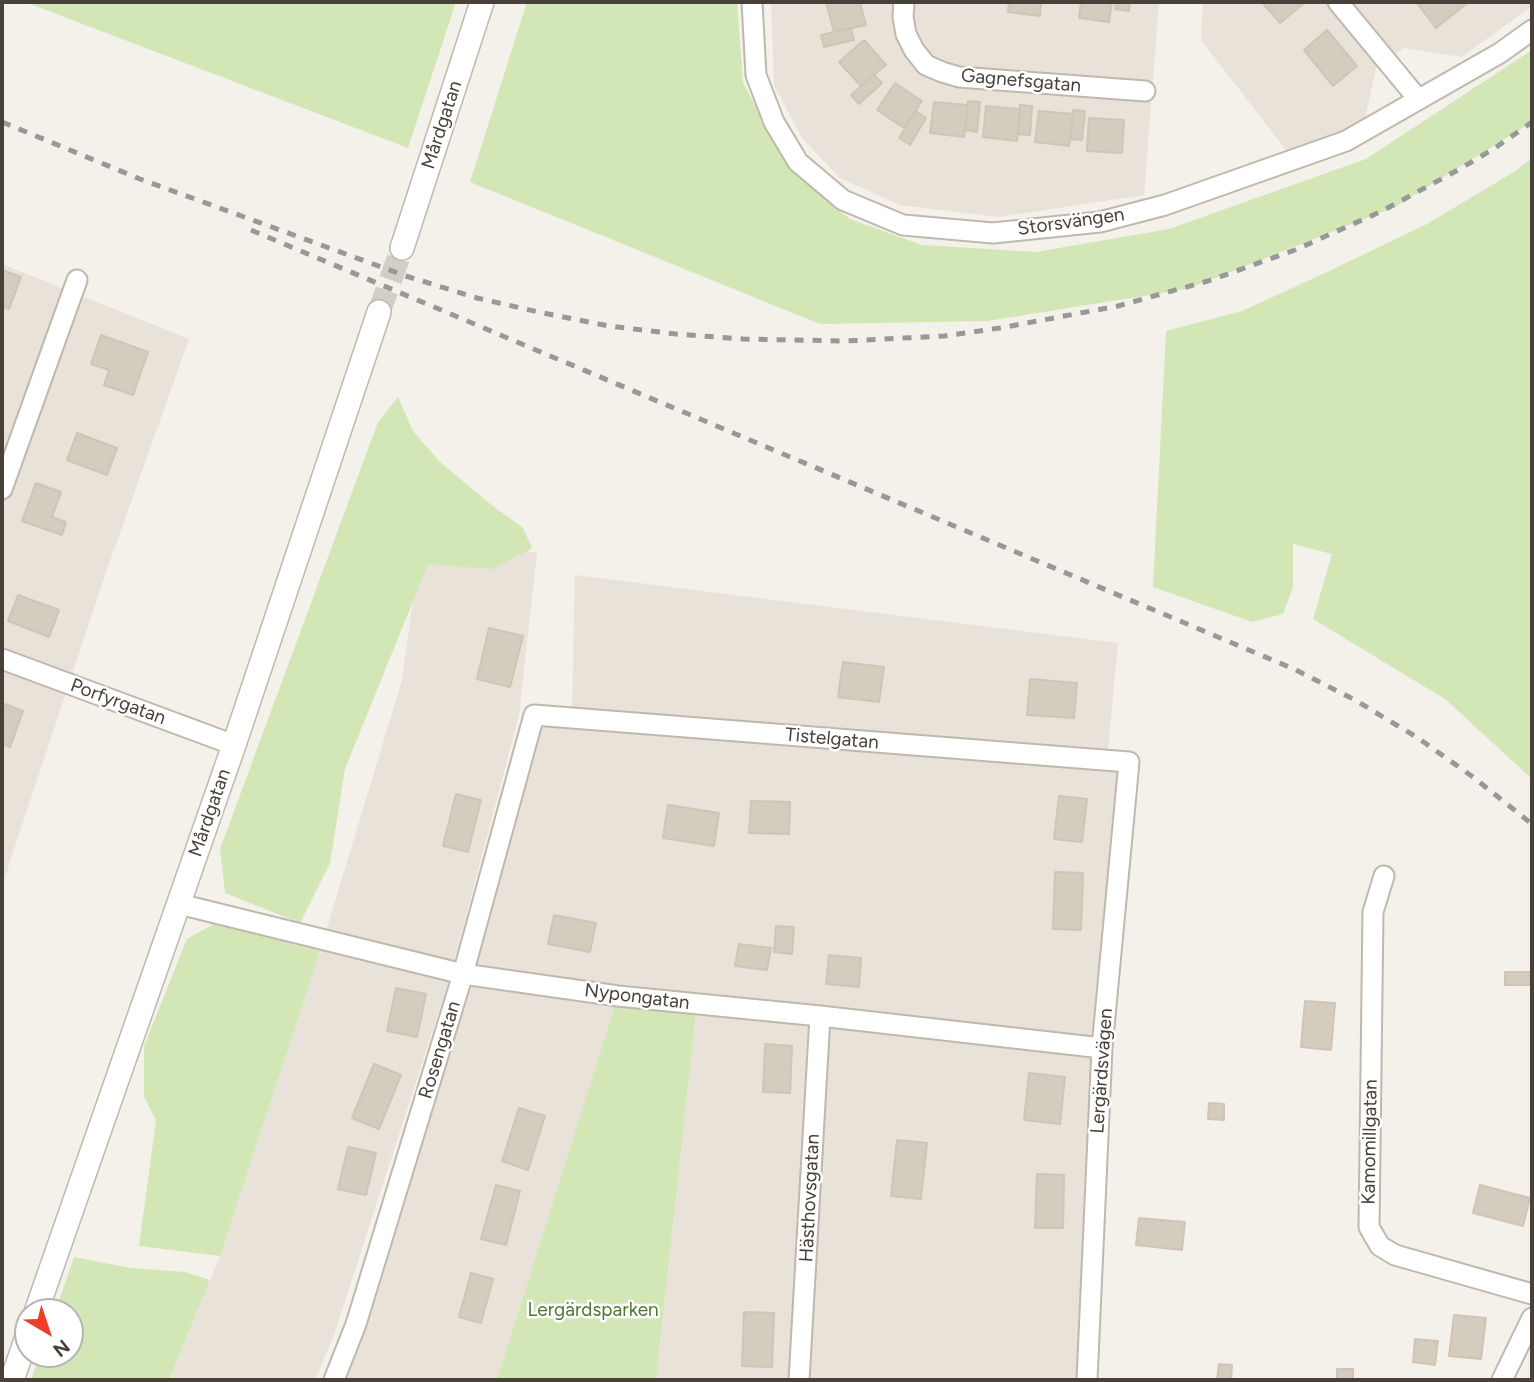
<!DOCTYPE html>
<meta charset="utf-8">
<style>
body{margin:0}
#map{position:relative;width:1534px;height:1382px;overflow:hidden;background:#f4f1ea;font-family:Figtree,sans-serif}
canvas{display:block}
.frame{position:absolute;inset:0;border:4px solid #484139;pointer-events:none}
.north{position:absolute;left:14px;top:1298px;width:70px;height:70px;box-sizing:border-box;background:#fff;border:2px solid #b6b3b0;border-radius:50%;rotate:141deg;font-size:19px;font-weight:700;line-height:28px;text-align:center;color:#484139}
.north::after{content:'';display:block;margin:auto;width:24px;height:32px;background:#ed3e28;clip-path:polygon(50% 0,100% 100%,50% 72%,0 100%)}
</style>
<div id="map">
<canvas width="1534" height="1382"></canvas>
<div class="frame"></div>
<div class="north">N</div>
</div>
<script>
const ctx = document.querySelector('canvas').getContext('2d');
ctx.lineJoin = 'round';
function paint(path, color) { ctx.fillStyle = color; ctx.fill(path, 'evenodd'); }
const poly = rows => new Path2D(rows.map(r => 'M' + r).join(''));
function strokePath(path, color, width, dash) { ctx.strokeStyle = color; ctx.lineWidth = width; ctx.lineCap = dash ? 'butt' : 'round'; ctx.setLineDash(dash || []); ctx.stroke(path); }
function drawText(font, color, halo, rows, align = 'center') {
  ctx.font = font + ' Figtree,sans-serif'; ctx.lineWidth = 5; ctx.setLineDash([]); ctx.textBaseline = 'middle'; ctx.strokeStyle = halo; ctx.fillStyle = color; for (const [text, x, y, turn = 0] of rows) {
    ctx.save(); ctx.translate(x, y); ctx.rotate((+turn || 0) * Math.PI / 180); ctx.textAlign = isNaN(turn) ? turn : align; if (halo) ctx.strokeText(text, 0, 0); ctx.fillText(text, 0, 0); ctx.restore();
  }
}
paint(poly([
 [771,2,1159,2,1144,195,998,217,900,205,840,178,802,138,774,85],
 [1203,2,1532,2,1532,6,1462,57,1404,48,1377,65,1363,126,1289,154,1201,40],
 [2,264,189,339,104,578,2,886],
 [423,528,537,553,519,715,449,980,334,1335,315,1380,169,1380,220,1256,320,951,402,680],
 [575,575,1118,643,1108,749,572,708],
 [534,715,1129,762,1087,1380,656,1380,697,1005,618,997,497,1380,334,1380]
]), '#e8e2d9');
paint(poly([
 [25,2,456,2,408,148],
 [527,2,737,2,743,83,792,171,850,219,922,245,1036,252,1169,229,1366,159,1532,50,1532,122,1395,207,1187,289,987,321,820,324,470,182],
 [1532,158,1532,779,1445,699,1313,619,1332,554,1293,544,1293,587,1283,614,1252,622,1153,587,1166,331,1242,311,1325,273,1427,224,1514,172],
 [398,397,413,431,440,462,489,503,523,528,532,548,493,569,428,564,345,769,330,863,300,923,225,893,220,849,378,422],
 [214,924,320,951,220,1256,139,1246,156,1121,144,1096,144,1046,187,939],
 [618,996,697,1004,656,1380,497,1380],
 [74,1257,131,1268,185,1272,210,1280,169,1380,31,1380,40,1354,70,1354,70,1312,55,1312]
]), '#d2e6b6');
const building = poly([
 [826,2,860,2,866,25,834,32,826,2],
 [1009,2,1041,2,1040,16,1008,12,1009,2],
 [1081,2,1112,2,1109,22,1079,18,1081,2],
 [1116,2,1130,2,1129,11,1115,9,1116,2],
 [1262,2,1303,2,1304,3,1280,23,1262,2],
 [1419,2,1464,2,1466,4,1436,28,1417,3,1419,2],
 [851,28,854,40,824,47,821,35,851,28],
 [1327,30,1357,66,1333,86,1304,50,1327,30],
 [864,40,886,65,861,86,839,62,864,40],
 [874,75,882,83,859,104,851,95,874,75],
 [895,83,922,101,904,128,877,110,895,83],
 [968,101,980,102,977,132,965,130,968,101],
 [934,102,968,105,964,137,930,133,934,102],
 [1020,105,1032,106,1030,135,1018,134,1020,105],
 [986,106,1020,109,1017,141,983,137,986,106],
 [1073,110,1085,111,1082,140,1070,139,1073,110],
 [916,111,926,118,910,145,899,138,916,111],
 [1039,111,1073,114,1069,146,1035,142,1039,111],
 [1089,118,1124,120,1122,153,1087,151,1089,118],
 [2,270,21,277,9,309,2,306,2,270],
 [101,335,148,352,133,395,104,385,109,370,91,364,101,335],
 [77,433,117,448,107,475,67,460,77,433],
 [36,483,61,492,52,517,66,522,62,535,22,521,36,483],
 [18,595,59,610,49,637,8,621,18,595],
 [489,628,523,636,510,687,477,679,489,628],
 [843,662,884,667,879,702,838,697,843,662],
 [1030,679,1077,683,1074,718,1027,715,1030,679],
 [2,703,23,711,10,747,2,744,2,703],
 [456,794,481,800,468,852,443,846,456,794],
 [1059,796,1087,799,1082,842,1054,839,1059,796],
 [751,801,790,802,789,834,749,833,751,801],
 [668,805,719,813,714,846,663,838,668,805],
 [1055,872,1083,873,1081,930,1053,929,1055,872],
 [554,915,596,923,590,952,548,944,554,915],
 [776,926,794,927,792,954,774,952,776,926],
 [739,944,771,948,767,970,735,966,739,944],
 [829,955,861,958,859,987,826,984,829,955],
 [1505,972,1530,972,1530,985,1505,985,1505,972],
 [396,988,426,994,417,1037,387,1031,396,988],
 [1305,1001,1335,1003,1331,1050,1301,1047,1305,1001],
 [765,1044,792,1046,790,1093,763,1092,765,1044],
 [374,1064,401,1075,379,1129,352,1118,374,1064],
 [1029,1073,1065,1077,1060,1124,1024,1120,1029,1073],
 [1209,1103,1224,1104,1224,1120,1208,1119,1209,1103],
 [519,1108,545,1116,528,1170,502,1161,519,1108],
 [897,1140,927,1143,921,1199,891,1196,897,1140],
 [348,1147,376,1153,366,1195,338,1189,348,1147],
 [1037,1174,1064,1175,1063,1228,1035,1228,1037,1174],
 [496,1185,520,1191,506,1245,481,1239,496,1185],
 [1480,1185,1530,1198,1523,1226,1473,1213,1480,1185],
 [1139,1218,1185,1222,1182,1250,1136,1245,1139,1218],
 [471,1273,493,1279,481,1323,459,1317,471,1273],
 [744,1312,774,1313,772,1367,742,1366,744,1312],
 [1454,1315,1486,1318,1481,1359,1449,1356,1454,1315],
 [1415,1339,1438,1341,1435,1365,1413,1362,1415,1339],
 [1219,1364,1232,1365,1231,1380,1217,1380,1219,1364],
 [1337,1369,1353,1369,1353,1380,1337,1380,1337,1369]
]);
paint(building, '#d5ccc0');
strokePath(building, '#d0c4b4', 2);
strokePath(poly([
 [379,312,402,248]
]), '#d2cec7', 23, [23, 11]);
const minor = poly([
 [752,2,756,75,774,122,798,162,843,200,903,225,993,233,1100,222,1165,205,1346,141,1500,53,1532,30],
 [904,2,903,17,906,34,914,50,926,65,942,72,959,77,1145,91],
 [1338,2,1418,99],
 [2,489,77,280],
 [2,659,234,745],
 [1384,876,1373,912,1369,1227,1380,1246,1395,1255,1532,1294],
 [179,904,463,974,618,996,820,1016,1102,1048],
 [334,1380,356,1324,463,974,534,715,1129,762,1102,1048,1087,1380],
 [799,1380,820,1016],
 [1502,1380,1532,1318]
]);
const tertiary = poly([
 [402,248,482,2],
 [36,1312,234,745,379,312],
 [12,1380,28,1334]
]);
strokePath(minor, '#bfb8ad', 23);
strokePath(tertiary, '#bfb8ad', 26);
strokePath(minor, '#fff', 19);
strokePath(tertiary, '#fff', 23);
strokePath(poly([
 [2,122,140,179,406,276,477,298,543,313,609,326,676,334,743,339,846,341,944,336,1000,328,1118,306,1208,281,1295,250,1382,211,1458,170,1495,148,1532,122],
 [251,230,1294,669,1355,700,1418,738,1473,777,1532,824]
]), '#989898', 5, [9, 9]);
drawText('19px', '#484139', '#fff', [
 ["Gagnefsgatan",1021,81,5],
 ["Mårdgatan",442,125,-72],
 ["Storsvängen",1071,222,-8],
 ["Porfyrgatan",118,702,20],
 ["Tistelgatan",832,739,5],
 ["Mårdgatan",210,813,-71],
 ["Nypongatan",637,997,7],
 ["Rosengatan",440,1050,-73],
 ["Lergärdsvägen",1102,1071,-86],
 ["Kamomillgatan",1370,1142,-89],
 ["Hästhovsgatan",810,1198,-87]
]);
drawText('19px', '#4d772f', '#fff', [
 ["Lergärdsparken",593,1310]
]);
</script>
